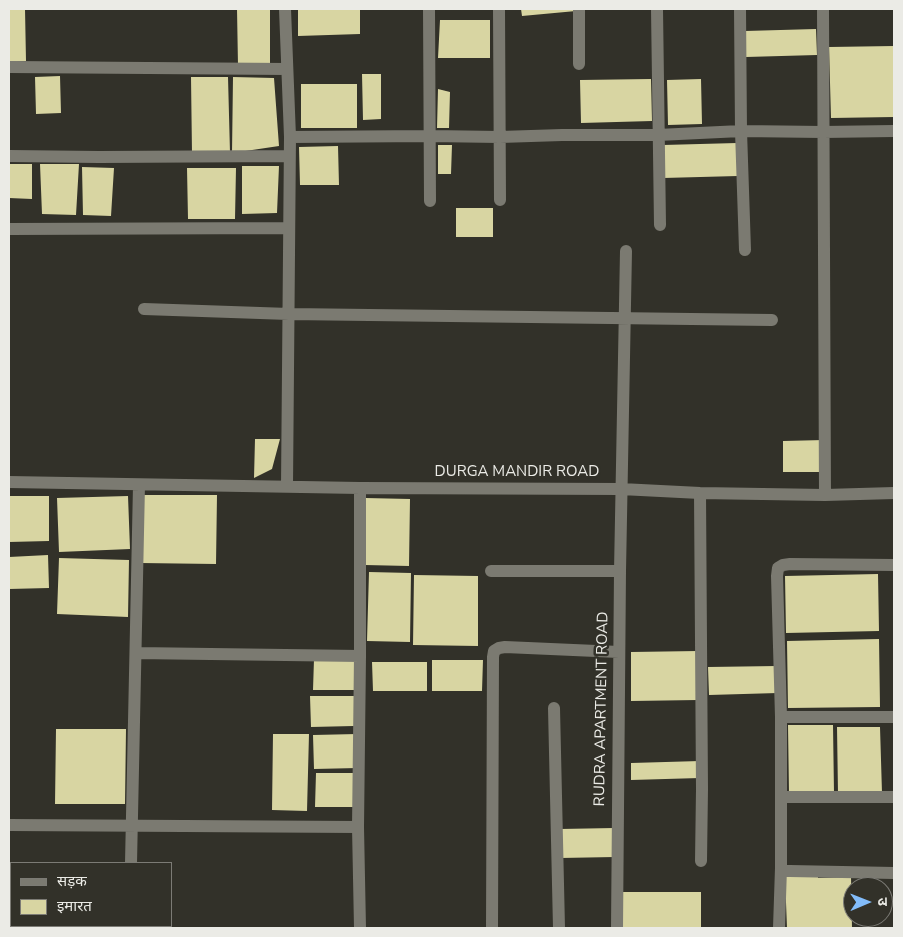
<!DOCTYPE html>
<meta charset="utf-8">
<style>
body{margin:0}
#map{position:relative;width:903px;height:937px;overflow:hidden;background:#323129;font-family:"Nunito Sans","Noto Sans Devanagari",sans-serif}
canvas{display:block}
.frame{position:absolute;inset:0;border:10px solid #ebebe6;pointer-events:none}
.legend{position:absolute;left:10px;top:862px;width:162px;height:65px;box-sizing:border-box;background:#323129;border:1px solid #7c7b75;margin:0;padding:6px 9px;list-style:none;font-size:15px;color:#ebebe6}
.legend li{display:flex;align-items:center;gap:10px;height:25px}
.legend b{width:25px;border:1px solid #7c7b75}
.north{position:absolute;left:843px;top:877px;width:50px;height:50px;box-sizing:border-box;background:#323129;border:1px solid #7c7b75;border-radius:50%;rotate:89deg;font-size:14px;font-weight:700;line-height:20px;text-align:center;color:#ebebe6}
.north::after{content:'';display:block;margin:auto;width:18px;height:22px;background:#82bcfa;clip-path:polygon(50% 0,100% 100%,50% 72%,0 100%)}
</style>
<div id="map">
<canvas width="903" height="937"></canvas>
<div class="frame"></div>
<ul class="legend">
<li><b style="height:6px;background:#7b7a71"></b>सड़क</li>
<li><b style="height:14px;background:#d8d5a2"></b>इमारत</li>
</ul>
<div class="north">उ</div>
</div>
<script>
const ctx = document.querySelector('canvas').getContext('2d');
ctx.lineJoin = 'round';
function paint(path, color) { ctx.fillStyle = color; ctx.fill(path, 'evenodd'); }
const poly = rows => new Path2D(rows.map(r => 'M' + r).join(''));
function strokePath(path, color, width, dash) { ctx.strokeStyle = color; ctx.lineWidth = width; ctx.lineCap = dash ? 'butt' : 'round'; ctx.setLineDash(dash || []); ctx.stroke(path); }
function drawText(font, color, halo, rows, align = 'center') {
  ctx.font = font + ' "Nunito Sans",sans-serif'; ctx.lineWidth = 5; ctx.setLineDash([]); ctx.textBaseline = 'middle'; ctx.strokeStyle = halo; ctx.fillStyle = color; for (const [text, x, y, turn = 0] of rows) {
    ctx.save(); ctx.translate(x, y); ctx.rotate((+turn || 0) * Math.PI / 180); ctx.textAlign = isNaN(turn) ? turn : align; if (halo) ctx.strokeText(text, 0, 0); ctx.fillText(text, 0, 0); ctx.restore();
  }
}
paint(poly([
 [9,9,25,9,26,61,9,62],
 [237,9,270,9,270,66,238,66],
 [298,9,360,9,360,34,298,36],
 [521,9,576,9,576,11,522,16],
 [440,20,490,20,490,58,438,58],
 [816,29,817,55,746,57,745,31],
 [894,46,894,117,831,118,829,47],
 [362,74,381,74,381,119,363,120],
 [60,76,61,113,36,114,35,77],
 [191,77,228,77,230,153,192,154],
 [233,77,274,78,279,146,232,153],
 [651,79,652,121,581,123,580,80],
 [701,79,702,124,668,125,667,80],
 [301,84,357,84,357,128,301,128],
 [438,89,450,92,449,128,437,128],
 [737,143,738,176,663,178,663,145],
 [438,145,452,145,451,174,438,174],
 [338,146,339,185,300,185,299,147],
 [9,164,32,164,32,199,9,198],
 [40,164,79,164,76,215,42,214],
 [242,166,279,166,277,213,242,214],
 [82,167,114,168,111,216,83,215],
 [187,168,236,168,235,219,188,219],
 [456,208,493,208,493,237,456,237],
 [255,439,280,439,272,469,254,478],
 [824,440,824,472,783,472,783,441],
 [141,495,217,495,216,564,140,563],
 [9,496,49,496,49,541,9,542],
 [128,496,130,549,59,552,57,498],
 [365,498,410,499,409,566,365,565],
 [48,555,49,588,9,589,9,557],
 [59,558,129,560,128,617,57,614],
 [369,572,411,573,410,642,367,641],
 [878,574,879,631,786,633,785,576],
 [414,575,478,576,478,646,413,645],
 [879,639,880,707,788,708,787,641],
 [698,651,698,700,631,701,631,652],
 [314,659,358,660,357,690,313,690],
 [432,660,483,660,482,691,432,691],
 [372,662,427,662,427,691,373,691],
 [777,666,778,693,709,695,708,667],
 [310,696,354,696,354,726,311,727],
 [788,725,833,725,834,793,789,793],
 [837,727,880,727,882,793,838,794],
 [56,729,126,729,125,804,55,804],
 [273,734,309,734,307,811,272,810],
 [357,734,358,768,314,769,313,735],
 [700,761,700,778,631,780,631,763],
 [316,773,357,773,357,807,315,807],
 [614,828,615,857,560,858,560,829],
 [818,876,818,885,818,878,851,877,852,928,787,928,785,877],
 [622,892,701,892,701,928,622,928]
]), '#d8d5a2');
strokePath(poly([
 [285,9,290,137,287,486],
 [429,9,430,201],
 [499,9,500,200],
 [579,9,579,64],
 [657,9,660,225],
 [740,9,741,131,745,250],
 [823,9,825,495],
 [9,67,287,69],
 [290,137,430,136,500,137,562,135,658,135,741,131,823,132,894,131],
 [9,156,99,157,289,156],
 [9,229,289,228],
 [144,309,289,314,772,320],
 [9,482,360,488,621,489,700,493,825,495,894,493],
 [700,493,702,789,701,861],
 [894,565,790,564,783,565,778,568,777,576,781,717,781,868,785,871,790,871,894,873],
 [491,571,620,571],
 [136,653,360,656],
 [554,708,559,928],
 [781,717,894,717],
 [782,797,894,797],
 [9,825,358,827],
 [131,863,139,485],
 [130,928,130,926],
 [360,928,358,827,360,656,360,488],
 [492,928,493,657,494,651,499,648,505,647,619,652],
 [617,928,620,571,626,251],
 [779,928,781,868]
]), '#7b7a71', 12);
drawText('15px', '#ebebe6', '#323129', [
 ["DURGA MANDIR ROAD",517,472],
 ["RUDRA APARTMENT ROAD",602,709,-89]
]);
</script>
